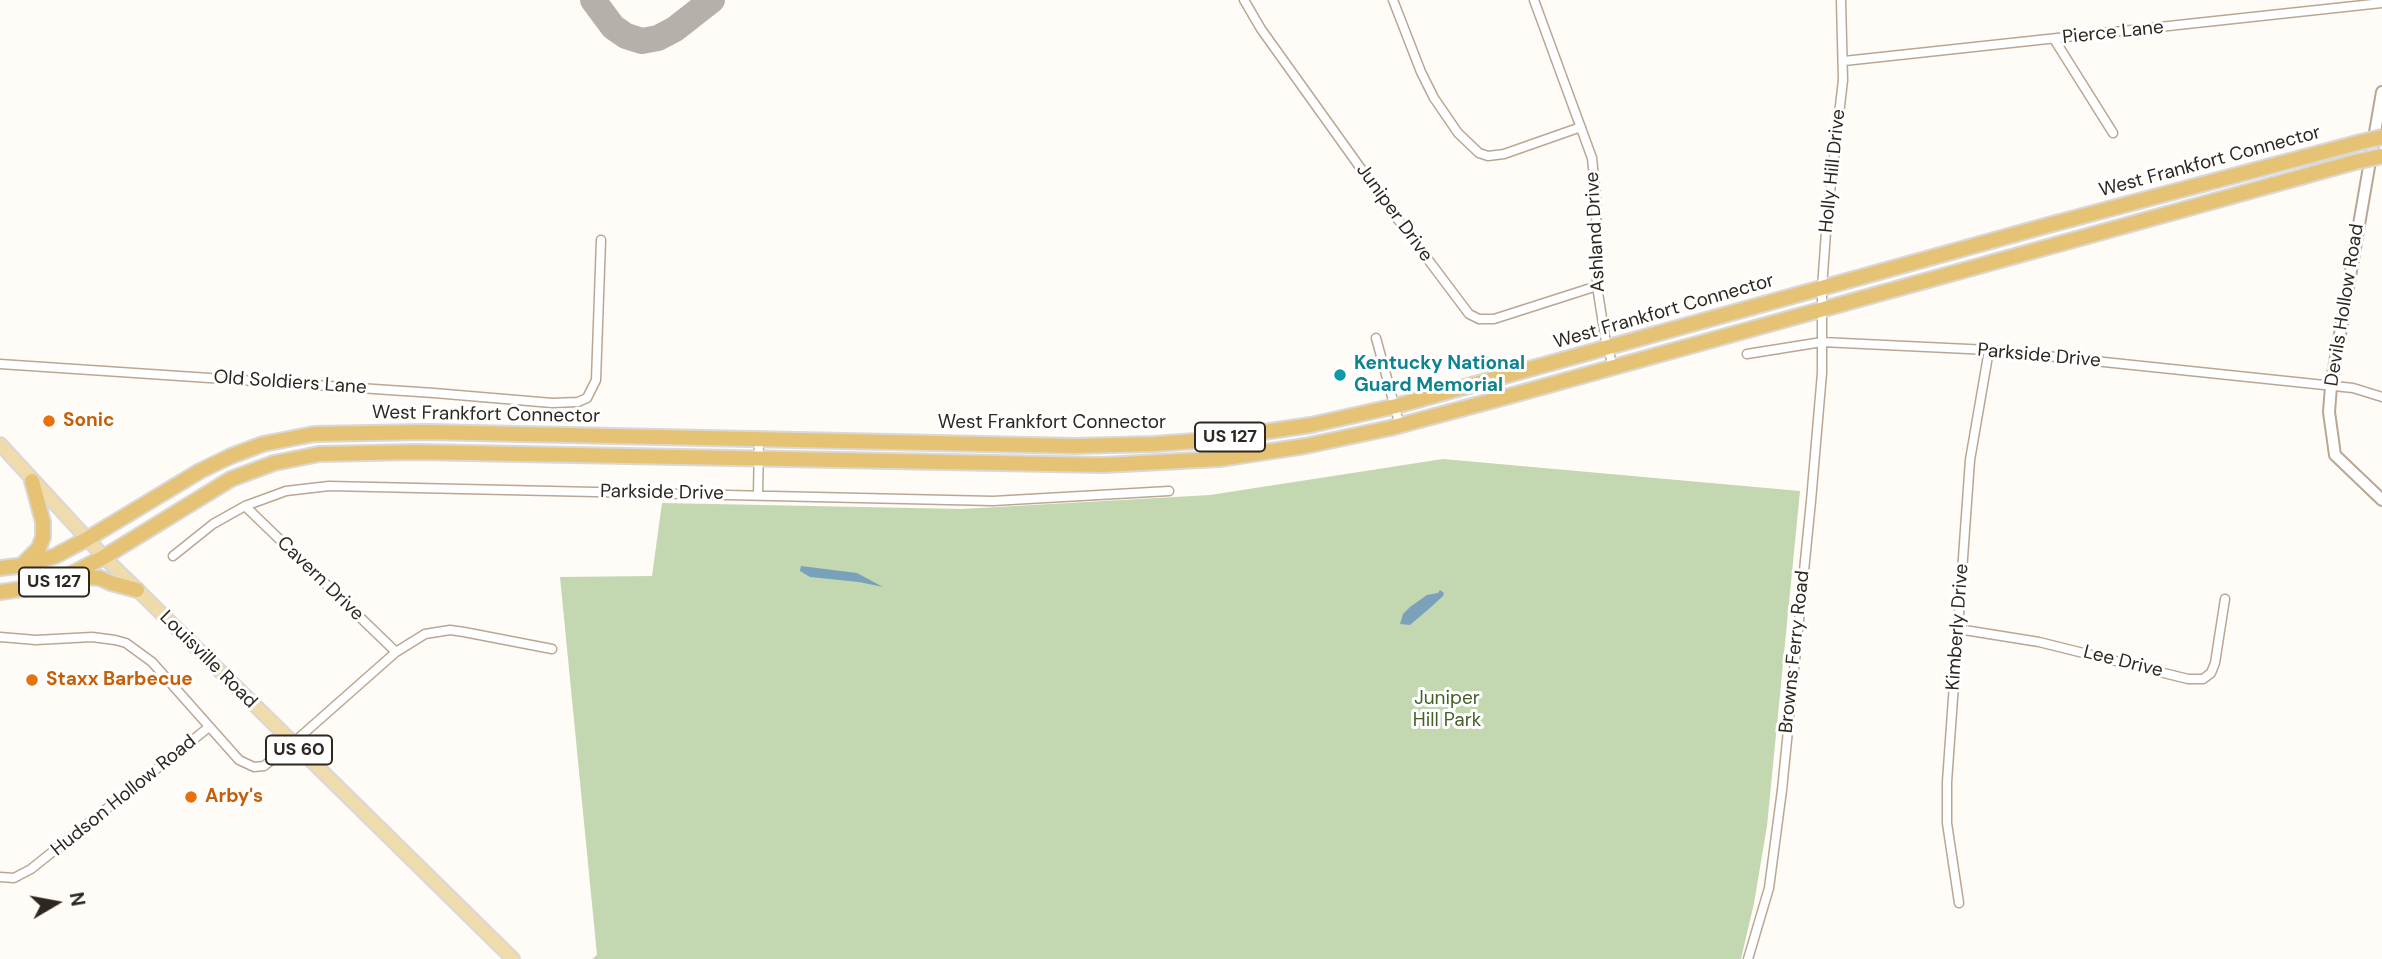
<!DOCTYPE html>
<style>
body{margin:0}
#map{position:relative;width:2382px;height:959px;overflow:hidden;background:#fffbf6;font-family:"DM Sans",sans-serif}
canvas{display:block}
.north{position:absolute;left:21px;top:868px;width:70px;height:70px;-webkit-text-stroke:5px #fff;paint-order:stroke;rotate:80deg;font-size:19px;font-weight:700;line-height:28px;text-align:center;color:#2e271f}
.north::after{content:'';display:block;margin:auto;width:24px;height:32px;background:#2e271f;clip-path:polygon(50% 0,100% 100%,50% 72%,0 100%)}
</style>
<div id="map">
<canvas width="2382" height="959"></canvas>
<div class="north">N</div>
</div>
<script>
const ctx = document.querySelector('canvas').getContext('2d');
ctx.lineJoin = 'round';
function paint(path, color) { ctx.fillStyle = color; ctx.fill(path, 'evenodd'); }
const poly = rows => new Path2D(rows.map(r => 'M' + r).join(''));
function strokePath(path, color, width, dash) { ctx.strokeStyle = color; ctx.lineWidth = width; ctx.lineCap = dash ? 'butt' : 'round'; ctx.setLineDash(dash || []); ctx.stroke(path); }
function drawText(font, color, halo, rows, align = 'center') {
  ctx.font = font + ' "DM Sans",sans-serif'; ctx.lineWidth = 6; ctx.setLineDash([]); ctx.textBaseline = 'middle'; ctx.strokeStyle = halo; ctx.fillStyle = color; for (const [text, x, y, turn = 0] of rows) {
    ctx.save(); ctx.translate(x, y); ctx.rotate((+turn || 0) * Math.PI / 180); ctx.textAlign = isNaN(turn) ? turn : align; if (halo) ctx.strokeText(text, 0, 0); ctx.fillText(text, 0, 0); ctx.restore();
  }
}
paint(poly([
 [1443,459,1800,491,1767,826,1754,903,1741,959,592,959,597,955,560,577,652,576,662,503,962,509,1210,495]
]), '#c3d7b0');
paint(poly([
 [801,566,857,573,883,587,859,582,810,577,800,571],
 [1440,590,1444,593,1443,596,1431,607,1410,625,1400,624,1403,614,1410,607,1427,595,1438,593]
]), '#79a1ba');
strokePath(poly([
 [593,0,613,27,626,36,642,41,658,38,675,29,712,0]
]), '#b6b0aa', 26);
const street = poly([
 [1244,0,1261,29,1387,205,1469,314,1479,319,1494,319,1597,286],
 [1393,0,1421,72,1434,98,1458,133,1479,153,1488,156,1504,154,1581,127],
 [1534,0,1592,158,1596,197,1597,286,1605,337,1613,367],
 [2054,39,2113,133],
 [1844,61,2382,3],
 [1376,338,1400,426],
 [1747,354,1822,342,1989,350,2353,388,2382,397],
 [0,364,434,393,552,403,578,402,587,398,596,380,601,240],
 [758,495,759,440],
 [245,506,396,652],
 [173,556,213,524,245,506,286,491,329,486,993,501,1169,491],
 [1958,629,2039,642,2188,679,2203,679,2211,673,2215,663,2225,599],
 [0,637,36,640,92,637,115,640,126,643,152,662,239,760,254,767,264,766,293,743,396,652,425,634,450,630,464,632,552,649],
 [0,877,14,878,31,869,209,727],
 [1959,903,1947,823,1947,782,1970,460,1989,350],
 [1748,959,1769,888,1782,790,1811,501,1822,373,1822,288,1827,218,1843,80,1841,0]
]);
const secondary = poly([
 [2382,92,2331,386,2329,412,2335,455,2382,500]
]);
const primary = poly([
 [0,444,104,557,513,959]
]);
const highway = poly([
 [22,565,39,548,43,537,43,522,32,481],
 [0,568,26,565,55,556,87,539,200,471,231,456,263,444,314,434,427,432,1075,446,1155,444,1209,440,1311,425,1396,406,2045,226,2361,142],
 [73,581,87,577,100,578,111,583,137,590],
 [0,592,36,587,58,581,104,557,231,479,274,463,319,454,416,452,1103,465,1219,459,1305,446,1390,428,1502,398,2355,162]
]);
strokePath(street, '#b9a793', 11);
strokePath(secondary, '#b9a793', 14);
strokePath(primary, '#d9d8d7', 16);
strokePath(highway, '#d9d8d7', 18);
strokePath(street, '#fff', 8);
strokePath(secondary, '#fff', 10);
strokePath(primary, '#f0dbac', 12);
strokePath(highway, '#e6c374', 14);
const highwayBridge = poly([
 [2361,142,2382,137],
 [2355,162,2382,156]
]);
strokePath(highwayBridge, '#d9d8d7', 18, []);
strokePath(highwayBridge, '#e6c374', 14);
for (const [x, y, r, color] of [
 [1340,375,7,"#0f9aa8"],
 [49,421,7,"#e8710a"],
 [32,680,7,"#e8710a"],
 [191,797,7,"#e8710a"]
]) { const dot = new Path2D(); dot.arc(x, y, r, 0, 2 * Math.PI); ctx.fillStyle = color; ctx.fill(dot); strokePath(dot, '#fff', 2.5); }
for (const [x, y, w] of [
 [1230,437,70],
 [54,582,70],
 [299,750,66]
]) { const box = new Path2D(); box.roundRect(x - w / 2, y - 14.5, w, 29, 5); ctx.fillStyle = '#fff'; ctx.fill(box); strokePath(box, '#2e271f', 2); }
drawText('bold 18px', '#2e271f', null, [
 ["US 127",1230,437],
 ["US 127",54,582],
 ["US 60",299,750]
]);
drawText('19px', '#2e271f', '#fff', [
 ["Pierce Lane",2113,33,-6],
 ["West Frankfort Connector",2210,162,-15],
 ["Holly Hill Drive",1833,171,-84],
 ["Juniper Drive",1394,213,54],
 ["Ashland Drive",1596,232,-93],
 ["Devils Hollow Road",2345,305,-81],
 ["West Frankfort Connector",1664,312,-16],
 ["Parkside Drive",2039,356,5],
 ["Old Soldiers Lane",290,383,4],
 ["West Frankfort Connector",486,415,1],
 ["West Frankfort Connector",1052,423],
 ["Parkside Drive",662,493,1],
 ["Cavern Drive",320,579,44],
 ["Kimberly Drive",1958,627,-86],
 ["Browns Ferry Road",1795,652,-84],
 ["Louisville Road",208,660,45],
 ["Lee Drive",2123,662,14],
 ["Hudson Hollow Road",124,796,-39]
]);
drawText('bold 19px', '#0d838f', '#fff', [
 ["Kentucky National",1354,364],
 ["Guard Memorial",1354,386]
], 'left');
drawText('bold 19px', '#c56008', '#fff', [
 ["Sonic",63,421],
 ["Staxx Barbecue",46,680],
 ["Arby's",205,797]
], 'left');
drawText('19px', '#455e27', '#fff', [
 ["Juniper",1447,699],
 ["Hill Park",1447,721]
]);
</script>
